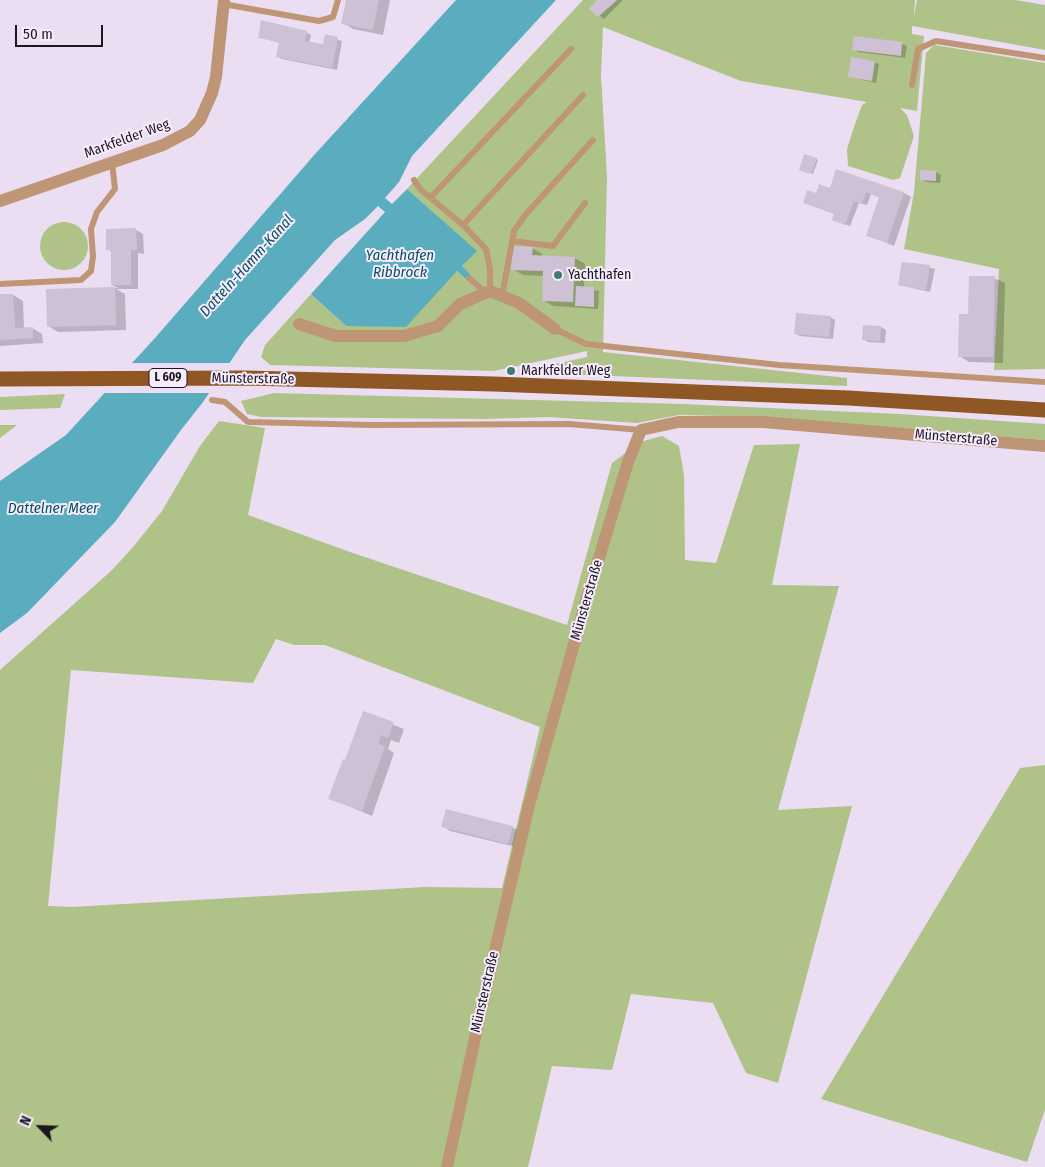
<!DOCTYPE html>
<meta charset="utf-8">
<style>
body{margin:0}
#map{position:relative;width:1045px;height:1167px;overflow:hidden;background:#ebdef3;font-family:"Fira Sans Condensed",sans-serif}
canvas{display:block}
.north{position:absolute;left:15px;top:1102px;width:50px;height:50px;-webkit-text-stroke:4px #f7ecfd;paint-order:stroke;rotate:294deg;font-size:14px;font-weight:700;line-height:20px;text-align:center;color:#1b171e}
.north::after{content:'';display:block;margin:auto;width:18px;height:22px;background:#1b171e;clip-path:polygon(50% 0,100% 100%,50% 72%,0 100%)}
.scale{position:absolute;left:15px;top:25px;width:88px;height:22px;box-sizing:border-box;border:2px solid #1b171e;border-top:0;padding-left:6px;font-size:15px;line-height:18px;white-space:nowrap;color:#1b171e;-webkit-text-stroke:4px #f7ecfd;paint-order:stroke}
</style>
<div id="map">
<canvas width="1045" height="1167"></canvas>
<div class="north">N</div>
<div class="scale">50 m</div>
</div>
<script>
const ctx = document.querySelector('canvas').getContext('2d');
ctx.lineJoin = 'round';
function paint(path, color) { ctx.fillStyle = color; ctx.fill(path, 'evenodd'); }
const poly = rows => new Path2D(rows.map(r => 'M' + r).join(''));
function strokePath(path, color, width, dash) { ctx.strokeStyle = color; ctx.lineWidth = width; ctx.lineCap = dash ? 'butt' : 'round'; ctx.setLineDash(dash || []); ctx.stroke(path); }
function drawText(font, color, halo, rows, align = 'center') {
  ctx.font = font + ' "Fira Sans Condensed",sans-serif'; ctx.lineWidth = 4; ctx.setLineDash([]); ctx.textBaseline = 'middle'; ctx.strokeStyle = halo; ctx.fillStyle = color; for (const [text, x, y, turn = 0] of rows) {
    ctx.save(); ctx.translate(x, y); ctx.rotate((+turn || 0) * Math.PI / 180); ctx.textAlign = isNaN(turn) ? turn : align; if (halo) ctx.strokeText(text, 0, 0); ctx.fillText(text, 0, 0); ctx.restore();
  }
}
paint(poly([
 [583,0,915,0,914,17,917,0,1015,0,1045,5,1045,50,912,26,912,34,924,36,917,111,900,108,907,115,914,136,900,178,893,180,848,166,847,149,854,127,862,105,867,102,741,81,603,27,601,75,607,177,603,352,847,378,847,386,519,372,587,357,587,351,494,371,270,365,261,357,265,345,311,294,346,326,457,271,467,280,462,266,476,251,407,189],
 [934,45,1045,63,1045,369,994,370,999,269,904,249,914,192,926,53],
 '40 246a24 24 0 1 1 48 0a24 24 0 1 1-48 0Z',
 [274,393,683,404,899,414,1045,424,1045,440,763,417,679,415,637,423,548,417,485,419,261,417,247,414,241,401],
 [65,394,60,408,0,410,0,397],
 [219,421,265,428,248,515,350,552,567,625,612,463,640,442,662,436,679,446,684,475,685,560,716,563,754,445,800,444,772,585,839,586,778,810,852,806,778,1083,746,1073,713,1003,631,994,612,1070,552,1066,528,1167,0,1167,0,670,112,570,133,547,162,511,200,446],
 [276,639,294,645,325,645,540,727,502,888,425,887,71,907,48,906,71,670,253,683],
 [0,425,17,425,0,438],
 [1045,765,1045,1110,1027,1162,821,1099,1020,768]
]), '#afc388');
paint(poly([
 [456,0,556,0,412,156,399,182,385,198,392,204,407,189,477,251,462,266,471,275,467,280,457,271,406,327,346,326,311,294,385,212,378,206,365,219,335,240,245,340,203,402,181,430,115,522,27,613,0,633,0,481,66,435,155,338,316,153]
]), '#5aadbf');
paint(poly([
 [128,363,232,363,213,393,101,393]
]), '#ebdef3');
paint(poly([
 [347,0,390,0,383,35,353,29,343,23],
 [599,0,623,0,604,19,591,9],
 [306,32,311,35,309,43,324,46,326,36,342,41,337,70,282,59,277,56,280,43,259,37],
 [855,38,902,44,907,46,905,58,858,52,854,49],
 [874,62,879,64,876,83,850,77],
 [816,159,818,160,813,174,802,171],
 [936,172,941,175,940,183,926,182,921,179],
 [831,189,904,193,911,197,894,246,867,235,880,198,871,194,867,205,859,203,850,226,833,220,835,214,809,205,817,195],
 [136,230,143,234,144,254,138,253,138,289,116,289,125,294,126,330,58,332,48,326,47,290,118,288,112,285,112,252,107,249],
 [532,248,542,254,542,257,575,258,585,264,584,288,599,291,598,309,553,306,543,300,544,276,523,275,513,269],
 [914,263,935,269,930,292,899,285],
 [994,278,1005,283,1003,363,969,362,959,356,969,315],
 [0,295,13,295,23,301,24,329,32,328,42,334,43,343,0,346],
 [830,317,835,320,833,339,800,336,796,334],
 [864,326,881,327,886,330,885,343,868,342,863,339],
 [364,713,404,729,399,743,391,740,388,749,394,753,372,816,329,798,346,762],
 [443,826,512,827,520,831,516,847,450,831]
]), '#0003');
paint(poly([
 [346,0,379,0,373,30,341,24],
 [597,0,617,0,598,17,589,9],
 [261,20,307,31,305,41,323,44,325,34,338,37,332,68,276,57,279,42,258,38],
 [854,36,902,42,901,56,852,50],
 [851,57,875,61,872,81,848,77],
 [804,154,817,158,811,174,799,170],
 [836,169,904,192,887,243,866,236,879,197,866,192,862,204,854,201,845,225,832,220,834,213,803,203,807,190,816,193,819,184,830,188],
 [920,170,936,171,936,181,920,180],
 [136,228,137,250,131,250,131,285,111,285,111,250,106,250,106,229],
 [513,246,533,247,532,255,575,257,573,302,542,301,543,271,511,270],
 [902,262,930,265,926,290,898,285],
 [969,276,995,276,993,357,958,357,959,314,968,314],
 [576,286,594,287,594,307,575,306],
 [115,287,116,325,47,327,46,289],
 [0,294,13,294,15,328,33,327,33,338,0,340],
 [796,313,831,316,829,337,794,334],
 [863,325,881,326,880,341,862,340],
 [363,711,394,722,388,738,381,735,378,744,385,746,362,811,328,799,343,759,345,760],
 [446,809,513,826,508,844,441,827]
]), '#cec1d6');
strokePath(poly([
 [223,4,319,21,333,17,338,0],
 [912,85,918,49,936,41,1045,58],
 [414,180,420,189,463,225,486,249,490,269,490,291],
 [431,197,571,49],
 [463,225,583,95],
 [512,241,553,246,585,203],
 [469,278,486,293],
 [0,284,81,280,91,271,93,256,91,229,97,212,115,189,112,162],
 [502,296,514,231,526,214,593,140],
 [555,329,586,344,779,365,1045,382],
 [212,400,225,402,248,422,371,425,569,424,641,430]
]), '#be9676', 6);
strokePath(poly([
 [0,201,163,145,190,131,200,120,212,93,216,77,224,0],
 [299,324,336,336,404,336,438,326,460,304,490,291,519,303,555,329],
 [447,1167,480,1015,529,805,586,601,628,462,641,430,678,422,763,422,1045,446]
]), '#be9676', 12);
strokePath(poly([
 [0,379,245,378,494,384,848,398,1045,410]
]), '#8f5724', 15);
for (const [x, y, r, color] of [
 [558,275,5,"#3f7e6c"],
 [511,371,5,"#3f7e6c"]
]) { const dot = new Path2D(); dot.arc(x, y, r, 0, 2 * Math.PI); ctx.fillStyle = color; ctx.fill(dot); strokePath(dot, '#f7ecfd', 2); }
for (const [x, y, w] of [
 [168,378,38]
]) { const box = new Path2D(); box.roundRect(x - w / 2, y - 9.5, w, 19, 4); ctx.fillStyle = '#f7ecfd'; ctx.fill(box); strokePath(box, '#1b171e', 1); }
drawText('bold 12px', '#1b171e', null, [
 ["L 609",168,378]
]);
drawText('14px', '#1b171e', '#f7ecfd', [
 ["Markfelder Weg",127,139,-20],
 ["Münsterstraße",253,379,1],
 ["Münsterstraße",956,438,5],
 ["Münsterstraße",587,600,-74],
 ["Münsterstraße",485,992,-77]
]);
drawText('14px', '#1b171e', '#f7ecfd', [
 ["Yachthafen",568,275],
 ["Markfelder Weg",521,371]
], 'left');
drawText('italic 15px', '#04525e', '#f7ecfd', [
 ["Yachthafen",400,256],
 ["Ribbrock",400,273],
 ["Datteln-Hamm-Kanal",247,266,-48],
 ["Dattelner Meer",53,509]
]);
</script>
